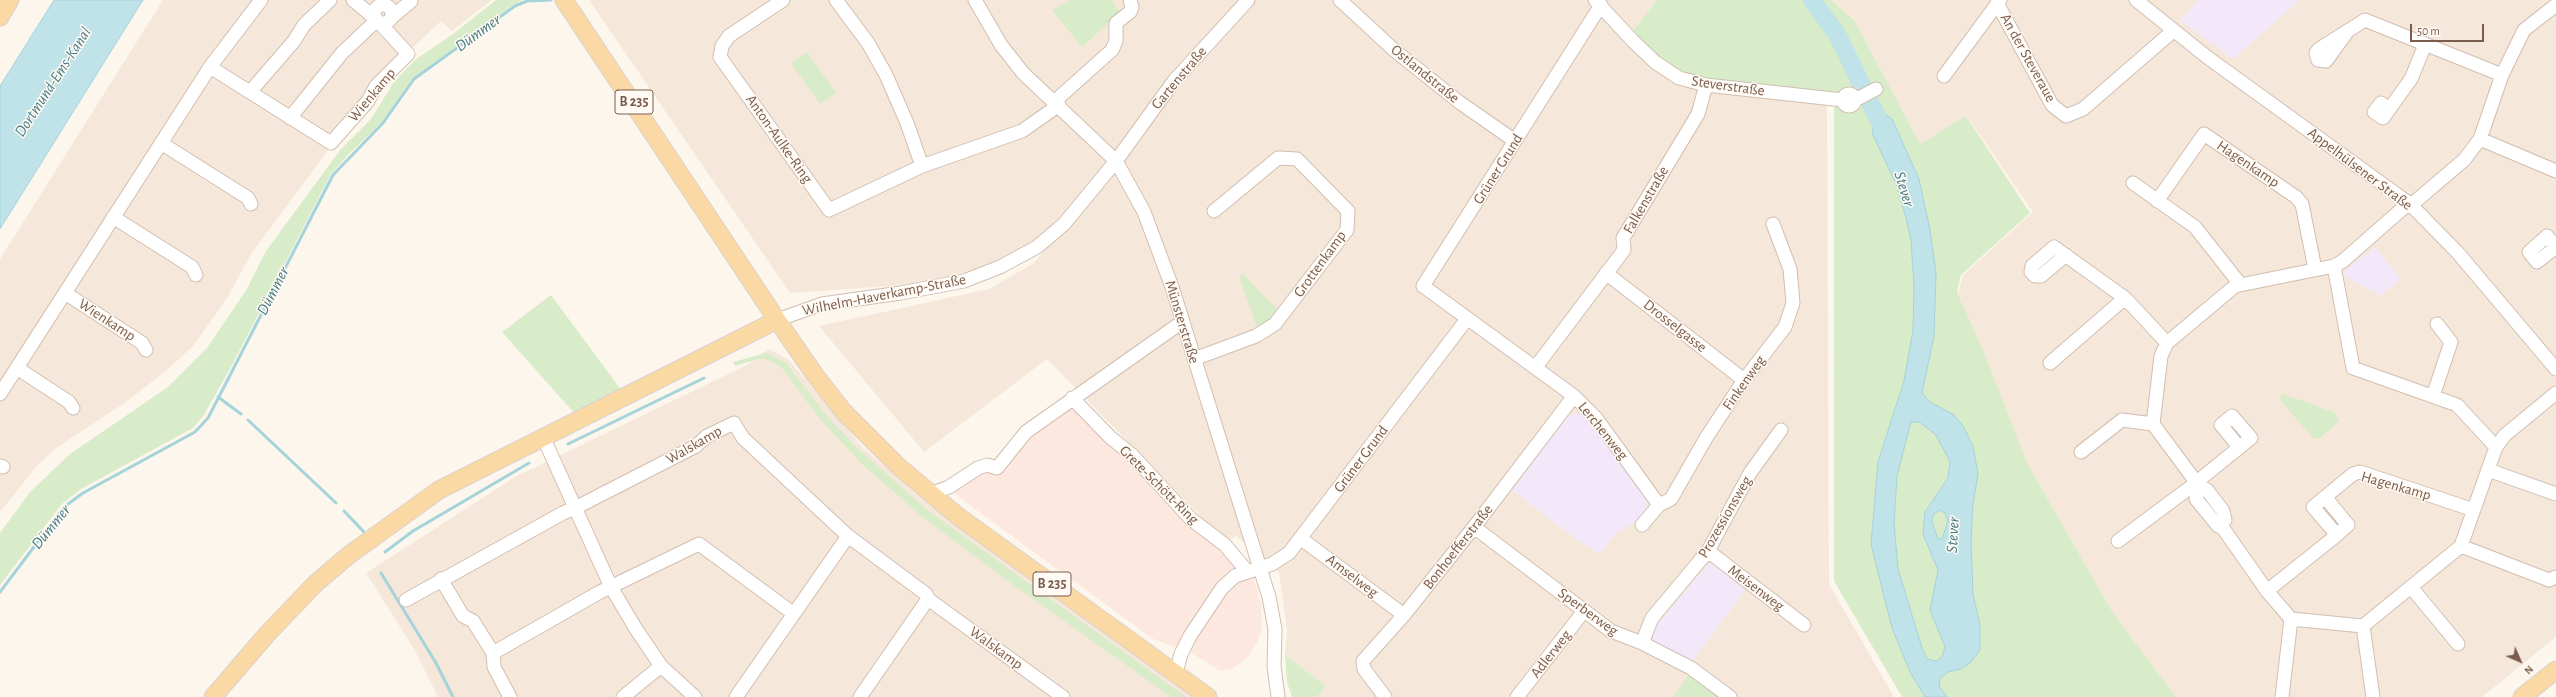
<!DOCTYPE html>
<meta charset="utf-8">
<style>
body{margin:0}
#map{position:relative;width:2556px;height:697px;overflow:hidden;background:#fdf6ec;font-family:"Alegreya Sans",sans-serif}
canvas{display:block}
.north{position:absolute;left:2500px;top:641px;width:40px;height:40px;-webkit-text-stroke:3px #fffaf3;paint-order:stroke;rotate:135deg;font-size:11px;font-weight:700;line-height:16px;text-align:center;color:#7a5c4d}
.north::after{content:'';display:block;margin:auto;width:14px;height:18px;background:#7a5c4d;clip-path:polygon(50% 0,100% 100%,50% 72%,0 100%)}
.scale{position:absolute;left:2410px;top:24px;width:74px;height:18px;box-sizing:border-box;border:2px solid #7a5c4d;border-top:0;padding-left:5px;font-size:12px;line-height:14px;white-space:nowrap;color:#7a5c4d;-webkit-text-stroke:3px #fffaf3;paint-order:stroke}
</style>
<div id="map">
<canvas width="2556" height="697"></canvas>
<div class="north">N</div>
<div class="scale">50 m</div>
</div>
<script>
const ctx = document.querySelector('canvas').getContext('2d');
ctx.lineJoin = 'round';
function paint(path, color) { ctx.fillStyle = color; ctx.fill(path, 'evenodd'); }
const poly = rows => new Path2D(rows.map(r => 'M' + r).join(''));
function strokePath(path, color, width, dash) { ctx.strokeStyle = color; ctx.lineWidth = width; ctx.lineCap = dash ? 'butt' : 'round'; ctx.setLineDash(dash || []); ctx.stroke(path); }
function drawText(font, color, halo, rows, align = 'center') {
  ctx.font = font + ' "Alegreya Sans",sans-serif'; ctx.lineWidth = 3; ctx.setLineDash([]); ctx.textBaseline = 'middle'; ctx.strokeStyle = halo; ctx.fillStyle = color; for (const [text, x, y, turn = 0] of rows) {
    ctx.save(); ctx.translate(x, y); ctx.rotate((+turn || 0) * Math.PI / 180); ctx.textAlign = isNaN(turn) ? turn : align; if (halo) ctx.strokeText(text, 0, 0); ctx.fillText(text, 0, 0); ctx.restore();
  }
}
paint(poly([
 [163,0,492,0,452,31,441,21,364,94,367,98,251,254,227,298,194,345,167,370,126,402,55,449,36,467,0,512,0,259],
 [589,0,1244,0,1050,232,1019,253,934,283,790,293],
 [1255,0,1657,0,1631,33,1653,65,1827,104,1829,584,1894,697,1317,697,1326,686,1285,655,1287,631,1279,572,1236,536,1228,541,1215,531,1047,359,924,452,819,326,989,289,1034,263,1118,164,1178,84],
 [1831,0,2556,0,2556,637,2482,697,2176,697,2113,613,2027,463,1958,293,1963,275,2033,212,1967,116,1920,144,1855,21],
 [769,349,789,360,863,448,913,492,1197,697,438,697,414,649,366,573,515,477,747,365]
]), '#f5e8da');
paint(poly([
 [1070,401,1252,572,1261,605,1262,627,1258,641,1247,658,1232,669,1220,671,1190,652,1153,639,945,487,970,471,997,469,1028,433]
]), '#fde8e0');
paint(poly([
 [2198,0,2300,0,2233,59,2180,20],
 [2375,247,2401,279,2380,296,2341,274],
 [1584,413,1644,490,1647,505,1642,518,1617,533,1599,554,1573,537,1512,490,1569,415],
 [1710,562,1747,588,1692,662,1654,642,1654,628]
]), '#f3e8fa');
paint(poly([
 [496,0,523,0,513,5,413,78,382,122,351,152,331,174,232,365,204,415,193,428,81,489,62,504,0,585,0,533,30,492,70,454,168,387,207,348,247,289,266,251,341,149,371,119,394,82,415,60,453,34],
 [1069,0,1111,0,1120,12,1082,47,1052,10],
 [1657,0,1831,0,1855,21,1920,144,1966,116,2030,213,1961,275,1957,292,1983,350,2027,463,2113,613,2176,697,1902,697,1834,581,1834,97,1710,81,1678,73,1631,33],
 [807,52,836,93,820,104,791,63],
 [1243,274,1277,309,1269,319,1257,327,1239,277],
 [551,295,622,391,575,414,502,332],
 [766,353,786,363,825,414,855,446,926,509,1186,697,1171,697,1008,581,920,515,863,465,819,418,783,369,773,362,765,359,759,359,735,366,733,362],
 [2283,394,2336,413,2339,421,2320,438,2314,439,2279,399],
 [1285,655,1326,686,1317,697,1292,697,1287,682],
 [1690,673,1722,697,1673,697]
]), '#d8ecc9');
const water = poly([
 [54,0,143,0,0,229,0,86,54,0],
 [1878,101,1885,114,1892,119,1919,179,1930,230,1936,273,1934,336,1922,393,1930,402,1954,415,1963,426,1973,446,1978,474,1973,504,1971,541,1973,594,1980,625,1980,650,1970,663,1961,669,1948,672,1940,678,1939,686,1947,697,1925,697,1910,672,1892,628,1871,544,1878,462,1904,381,1913,330,1914,287,1911,240,1906,218,1897,186,1873,135,1872,120,1866,108,1878,101],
 [1911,422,1919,422,1935,434,1950,461,1948,478,1925,512,1923,534,1938,570,1930,610,1945,647,1942,657,1936,661,1927,659,1922,648,1898,569,1894,523,1897,476,1911,422],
 [1940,510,1945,513,1948,520,1942,539,1938,539,1932,522,1933,515,1940,510]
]);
paint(water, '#bfe3e8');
strokePath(water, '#a5d3da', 1);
strokePath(poly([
 [218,397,241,414],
 [248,420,336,503],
 [568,444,704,378],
 [344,511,364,532],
 [385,552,413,531,529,463],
 [381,573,436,663,453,697],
 [0,592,64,507,83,493,195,432,208,418,333,175,383,123,414,79,515,6,527,1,551,0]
]), '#a5d3da', 3);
strokePath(poly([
 [1812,0,1838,36,1882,127]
]), '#bfe3e8', 18);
const minor = poly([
 [783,0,729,36,722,46,720,57,829,210,922,166,1022,131,1059,105],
 [836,0,868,43,886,75,907,123,922,166],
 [975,0,1001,45,1023,73,1116,161,1144,212,1172,287,1269,597,1275,629,1274,666,1278,697],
 [1340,0,1394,50,1459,102,1515,141],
 [1595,0,1633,41,1655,62,1679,78,1706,85,1843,100],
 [2136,0,2207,57,2410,204,2458,253,2556,369],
 [1997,3,2052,105,2066,116,2083,109,2173,31],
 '374 14a9 9 0 1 1 18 0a9 9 0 1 1-18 0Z',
 [1601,5,1423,286,1574,396,1596,418,1659,505],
 [391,18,411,1],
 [2347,32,2326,61,2318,60,2316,53,2319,49,2365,20,2502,75],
 [210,67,331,143,368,101,376,86,408,54,377,20,353,0],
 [1944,76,2000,0],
 [250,92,294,41,304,25,330,0],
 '1843 100a6 6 0 1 1 12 0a6 6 0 1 1-12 0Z',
 [1855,100,1876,89],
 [1055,101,1112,50,1116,41,1116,23,1130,12,1132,7,1130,0],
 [2389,109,2381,103,2374,112,2383,118,2403,90,2411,79,2425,45],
 [290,118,342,53,377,20],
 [2480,139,2556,171],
 [161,143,248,198,251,204],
 [2133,183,2195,227,2240,284],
 [2157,201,2204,134,2296,197,2302,204,2315,269],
 [113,217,192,267,196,275],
 [2547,236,2556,247,2537,262,2529,252,2547,236],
 [2066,255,2041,276,2035,276,2031,272,2032,266,2054,247,2125,298,2167,343],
 [2334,266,2353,368,2457,405,2496,447],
 [1606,273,1744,380],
 [65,293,142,343,146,350],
 [777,320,822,304,901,293,964,281,1000,267,1037,247,1064,224,1116,161,1174,81,1248,0],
 [1194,359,1256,336,1275,324,1347,230,1348,211,1297,159,1278,158,1214,211],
 [2050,363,2125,298],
 [17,368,69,402,73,408],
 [1535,368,1624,250,1623,238,1698,114,1706,85],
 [0,394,210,67,261,0],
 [2433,396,2451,342,2437,324],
 [1072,398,1110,437,1132,455,1191,519,1225,545,1247,571],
 [544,439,611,587,636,629,661,666,695,697],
 [2081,452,2122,420,2153,424],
 [0,466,3,467],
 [2488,470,2556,494],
 [2199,486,2196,499,2218,526,2225,520,2223,511,2207,490,2199,486,2153,424,2161,356,2167,343,2235,286,2334,266,2343,261,2402,209,2417,200,2464,160,2480,139,2502,75,2524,30,2556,5],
 [930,494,949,487,978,468,987,465,997,468,1026,432,1182,322],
 [2325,497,2348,525,2337,535],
 [2220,524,2267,591,2291,619,2363,626,2461,546,2496,447,2505,435,2556,393],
 [1642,525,1659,505,1671,499,1706,438,1744,380,1785,327,1793,303,1790,269,1773,224],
 [1474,527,1611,631,1642,643,1691,668,1730,697],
 [1300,538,1404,615],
 [2118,541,2188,489,2251,438,2232,416,2221,425,2239,447],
 [2461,546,2549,580,2556,577],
 [1708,551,1804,625],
 [441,579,463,616,473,621,493,653,494,667,510,697],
 [2411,587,2458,644],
 [2267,591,2337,535,2313,507,2353,474,2360,472,2474,510],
 [406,600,563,513,575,508,696,446,707,436,734,423,743,438,848,536,926,594,928,599,1063,697],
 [2363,626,2373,697],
 [1642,643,1652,618,1708,551,1750,473,1781,430],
 [493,653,600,592,699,544,794,614],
 [1176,673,1181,654,1190,636,1222,588,1235,576,1272,564,1289,553,1467,319],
 [623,697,661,666],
 [736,697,848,536],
 [860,697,928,599],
 [1385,697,1364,669,1363,661,1404,615,1474,527,1574,396],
 [1517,697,1584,611],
 [2282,697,2291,619]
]);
const major = poly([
 [564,0,777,320,815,375,843,411,899,467,959,517,1208,697],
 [0,17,10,0],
 [213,697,269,632,316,583,349,555,439,490,777,320],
 [2522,697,2556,670]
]);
strokePath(minor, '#d1beb0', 15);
strokePath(major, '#dad1cd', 19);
strokePath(minor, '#fff', 13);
strokePath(major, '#fbd9a5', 17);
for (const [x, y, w] of [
 [634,102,38],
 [1052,584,38]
]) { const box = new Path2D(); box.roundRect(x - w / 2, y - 12, w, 24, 3); ctx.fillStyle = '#fffaf3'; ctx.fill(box); strokePath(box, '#7a5c4d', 1); }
drawText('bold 14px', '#7a5c4d', null, [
 ["B 235",634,102],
 ["B 235",1052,584]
]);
drawText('15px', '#7a5c4d', '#fffaf3', [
 ["An der Steveraue",2028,58,61],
 ["Ostlandstraße",1425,74,39],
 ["Gartenstraße",1179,78,-50],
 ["Steverstraße",1728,86,8],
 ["Wienkamp",372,95,-50],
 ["Anton-Aulke-Ring",779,139,55],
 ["Hagenkamp",2248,164,34],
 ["Grüner Grund",1498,169,-58],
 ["Appelhülsener Straße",2360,169,37],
 ["Falkenstraße",1646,200,-60],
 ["Grottenkamp",1320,264,-54],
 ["Wilhelm-Haverkamp-Straße",884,295,-11],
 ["Wienkamp",107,320,33],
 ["Münsterstraße",1182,322,73],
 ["Drosselgasse",1675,326,38],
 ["Finkenweg",1744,383,-55],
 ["Lerchenweg",1603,431,51],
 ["Walskamp",694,445,-30],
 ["Grüner Grund",1361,459,-53],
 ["Grete-Schött-Ring",1159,485,45],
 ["Hagenkamp",2396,486,16],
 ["Prozessionsweg",1725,517,-60],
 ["Bonhoefferstraße",1458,547,-52],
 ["Amselweg",1352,576,37],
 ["Meisenweg",1756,588,37],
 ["Sperberweg",1588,612,36],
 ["Walskamp",996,648,36],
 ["Adlerweg",1551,654,-52]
]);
drawText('italic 16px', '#437c86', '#fffaf3', [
 ["Dümmer",478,33,-36],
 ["Dortmund-Ems-Kanal",53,82,-57],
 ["Stever",1904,189,73],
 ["Dümmer",273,291,-63],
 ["Dümmer",51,527,-51],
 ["Stever",1953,535,-87]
]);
</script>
